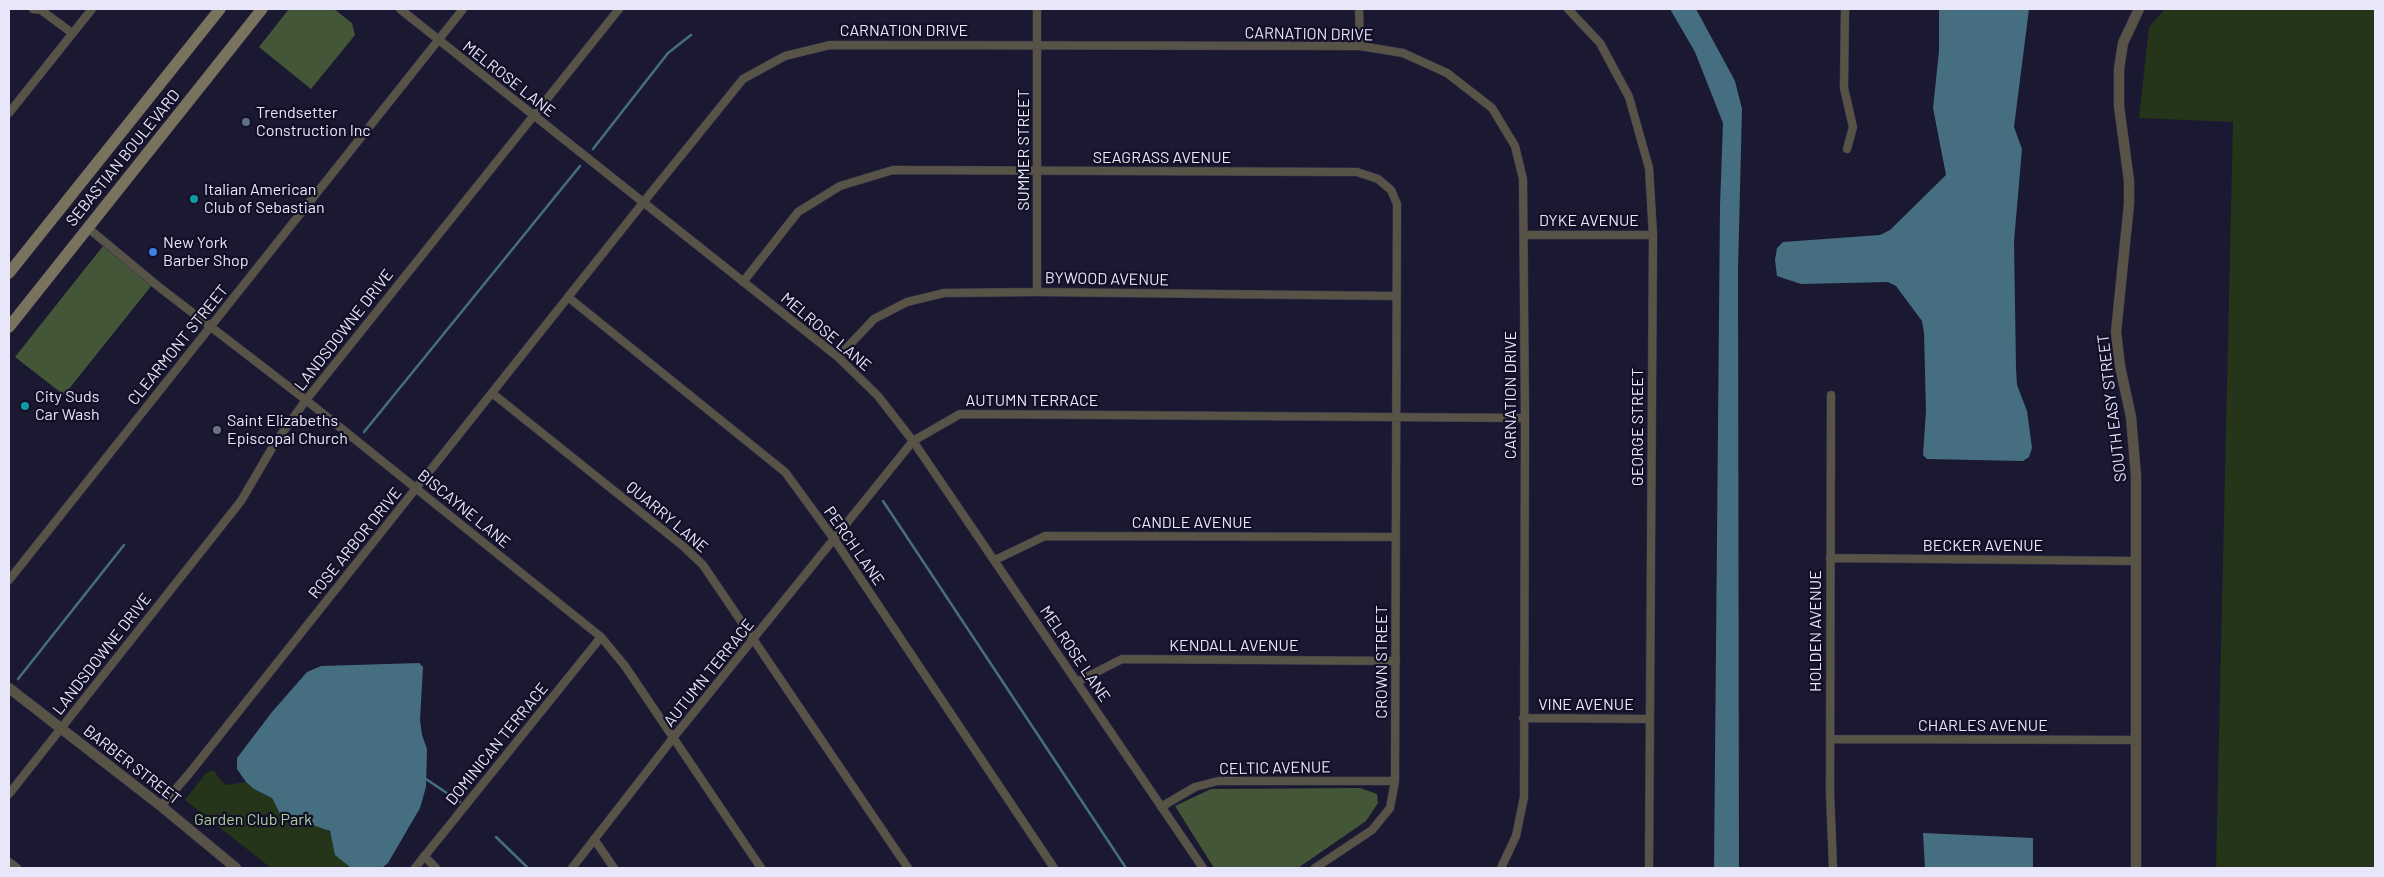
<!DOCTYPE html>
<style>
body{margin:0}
#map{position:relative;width:2384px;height:877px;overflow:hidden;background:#1b1932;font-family:Barlow,sans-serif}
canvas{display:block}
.frame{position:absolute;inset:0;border:10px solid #e7e7f9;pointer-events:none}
</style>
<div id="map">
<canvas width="2384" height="877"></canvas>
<div class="frame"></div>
</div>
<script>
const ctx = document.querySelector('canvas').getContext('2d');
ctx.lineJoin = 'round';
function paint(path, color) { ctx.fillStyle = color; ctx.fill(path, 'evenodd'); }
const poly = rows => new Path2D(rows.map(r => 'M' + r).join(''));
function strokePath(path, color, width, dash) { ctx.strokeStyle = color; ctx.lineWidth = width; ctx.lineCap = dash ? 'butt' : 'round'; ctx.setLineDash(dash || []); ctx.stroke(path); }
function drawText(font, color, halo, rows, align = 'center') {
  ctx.font = font + ' Barlow,sans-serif'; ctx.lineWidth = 4.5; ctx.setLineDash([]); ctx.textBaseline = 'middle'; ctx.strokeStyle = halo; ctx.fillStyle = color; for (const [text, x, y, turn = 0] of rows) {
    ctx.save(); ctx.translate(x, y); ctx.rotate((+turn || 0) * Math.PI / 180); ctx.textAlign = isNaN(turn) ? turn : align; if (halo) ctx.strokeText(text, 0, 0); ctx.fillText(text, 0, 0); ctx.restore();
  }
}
paint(poly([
 [2165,9,2375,9,2375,868,2216,868,2233,122,2139,118,2149,27],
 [213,770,225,785,246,782,254,789,272,798,280,814,298,824,307,823,326,828,332,837,332,844,350,867,355,868,271,868,185,800,206,773]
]), '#243519');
paint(poly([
 [289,9,334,9,352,23,355,35,311,89,259,47],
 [103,246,152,285,64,395,15,357],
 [1360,788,1377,794,1378,803,1366,821,1298,868,1214,868,1175,806,1211,789]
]), '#435637');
paint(poly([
 [1670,9,1696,9,1735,81,1742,109,1738,270,1739,868,1714,868,1720,206,1723,123,1695,52],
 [1939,9,2029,9,2014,127,2022,149,2014,241,2016,369,2017,385,2027,411,2032,448,2029,457,2023,461,1927,459,1923,455,1926,411,1924,333,1922,321,1896,286,1888,282,1801,284,1777,276,1775,260,1777,248,1783,242,1880,235,1890,230,1946,175,1933,108,1939,51],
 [419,663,423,667,420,720,422,735,427,749,426,787,420,808,388,863,383,867,350,867,335,855,330,831,307,823,298,824,288,821,280,814,272,798,254,789,246,782,237,769,237,758,272,712,307,672,321,666],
 [1923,833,2033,838,2033,868,1925,868]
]), '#456e80');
strokePath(poly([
 [593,149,668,53,691,35],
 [364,432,580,166],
 [883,501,1126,868],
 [18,679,124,545],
 [426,779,460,802],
 [496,837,528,868]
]), '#456e80', 2.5);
const minor = poly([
 [33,9,41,10,72,33],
 [400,9,838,357,878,396,913,441,1203,868],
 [1359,9,1360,46],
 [1568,9,1600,43,1629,97,1649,168,1653,235,1649,868],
 [1845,9,1844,88,1853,127,1847,149],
 [9,113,92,9],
 [88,228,159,287,306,400,601,637,625,666,761,868],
 [1525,235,1653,235],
 [743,282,798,212,840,186,893,170,1357,172,1378,179,1391,190,1397,204,1395,781,1390,808,1372,830,1315,868],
 [1037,292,1037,9],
 [568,297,785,472,834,539,1054,868],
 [838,357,874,319,907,302,944,293,1037,292,1397,296],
 [492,393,683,546,703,565,908,868],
 [1831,395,1830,792,1833,868],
 [1830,558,2136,561],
 [995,560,1045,536,1395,537],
 [9,580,463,9],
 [1077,682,1122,659,1396,661],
 [1523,718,1649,719],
 [1830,739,2136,740],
 [9,794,241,501,275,443,306,400,619,9],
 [161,806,188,775,650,194,743,79,785,56,830,45,1360,46,1403,53,1447,73,1492,108,1515,146,1523,179,1525,418,1524,797,1516,836,1501,868],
 [1161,807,1195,787,1218,781,1395,781],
 [594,839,614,868],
 [424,856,436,868],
 [9,862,17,868],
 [415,868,601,637],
 [572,868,673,738,913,441,960,414,1525,418]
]);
const tertiary = poly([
 [9,688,161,806,236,868],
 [2136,868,2136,476,2131,417,2120,366,2116,332,2129,204,2129,181,2119,106,2119,69,2123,43,2139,9]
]);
const secondary = poly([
 [9,273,220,9],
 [9,327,262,9]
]);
strokePath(minor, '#38364e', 9);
strokePath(tertiary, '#38364e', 11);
strokePath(secondary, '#38364e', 12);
strokePath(minor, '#575346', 8);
strokePath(tertiary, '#575346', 10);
strokePath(secondary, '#79725d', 11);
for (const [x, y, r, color] of [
 [246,122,5,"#5c6f8a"],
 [194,199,5,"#0f9aa8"],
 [153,252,5,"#3f7fe0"],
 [25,406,5,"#0f9aa8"],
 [217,430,5,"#6b7280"]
]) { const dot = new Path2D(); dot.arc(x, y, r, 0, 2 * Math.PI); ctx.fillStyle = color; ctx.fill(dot); strokePath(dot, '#120f27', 2); }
drawText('16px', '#e7e7f9', '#120f27', [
 ["CARNATION DRIVE",904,31],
 ["CARNATION DRIVE",1309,34,1],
 ["MELROSE LANE",509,79,38],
 ["SUMMER STREET",1024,150,-90],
 ["SEBASTIAN BOULEVARD",123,158,-51],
 ["SEAGRASS AVENUE",1162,158],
 ["DYKE AVENUE",1589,221],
 ["BYWOOD AVENUE",1107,279,1],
 ["LANDSDOWNE DRIVE",344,330,-52],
 ["MELROSE LANE",826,332,40],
 ["CLEARMONT STREET",178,345,-51],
 ["CARNATION DRIVE",1511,395,-90],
 ["AUTUMN TERRACE",1032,401],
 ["SOUTH EASY STREET",2112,408,-97],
 ["GEORGE STREET",1638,427,-90],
 ["BISCAYNE LANE",464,509,39],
 ["QUARRY LANE",667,517,40],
 ["CANDLE AVENUE",1192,523],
 ["ROSE ARBOR DRIVE",355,543,-51],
 ["PERCH LANE",854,546,55],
 ["BECKER AVENUE",1983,546],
 ["HOLDEN AVENUE",1816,631,-90],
 ["KENDALL AVENUE",1234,646],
 ["LANDSDOWNE DRIVE",102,654,-52],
 ["MELROSE LANE",1075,654,56],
 ["CROWN STREET",1382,662,-90],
 ["AUTUMN TERRACE",709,673,-51],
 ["VINE AVENUE",1586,705],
 ["CHARLES AVENUE",1983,726],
 ["DOMINICAN TERRACE",497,744,-51],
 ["BARBER STREET",132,765,38],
 ["CELTIC AVENUE",1275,768,-1]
]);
drawText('16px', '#e7e7f9', '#120f27', [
 ["Trendsetter",256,113],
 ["Construction Inc",256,131],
 ["Italian American",204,190],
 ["Club of Sebastian",204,208],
 ["New York",163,243],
 ["Barber Shop",163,261],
 ["City Suds",35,397],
 ["Car Wash",35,415],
 ["Saint Elizabeths",227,421],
 ["Episcopal Church",227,439]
], 'left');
drawText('16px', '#acce97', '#120f27', [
 ["Garden Club Park",253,820]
]);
</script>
